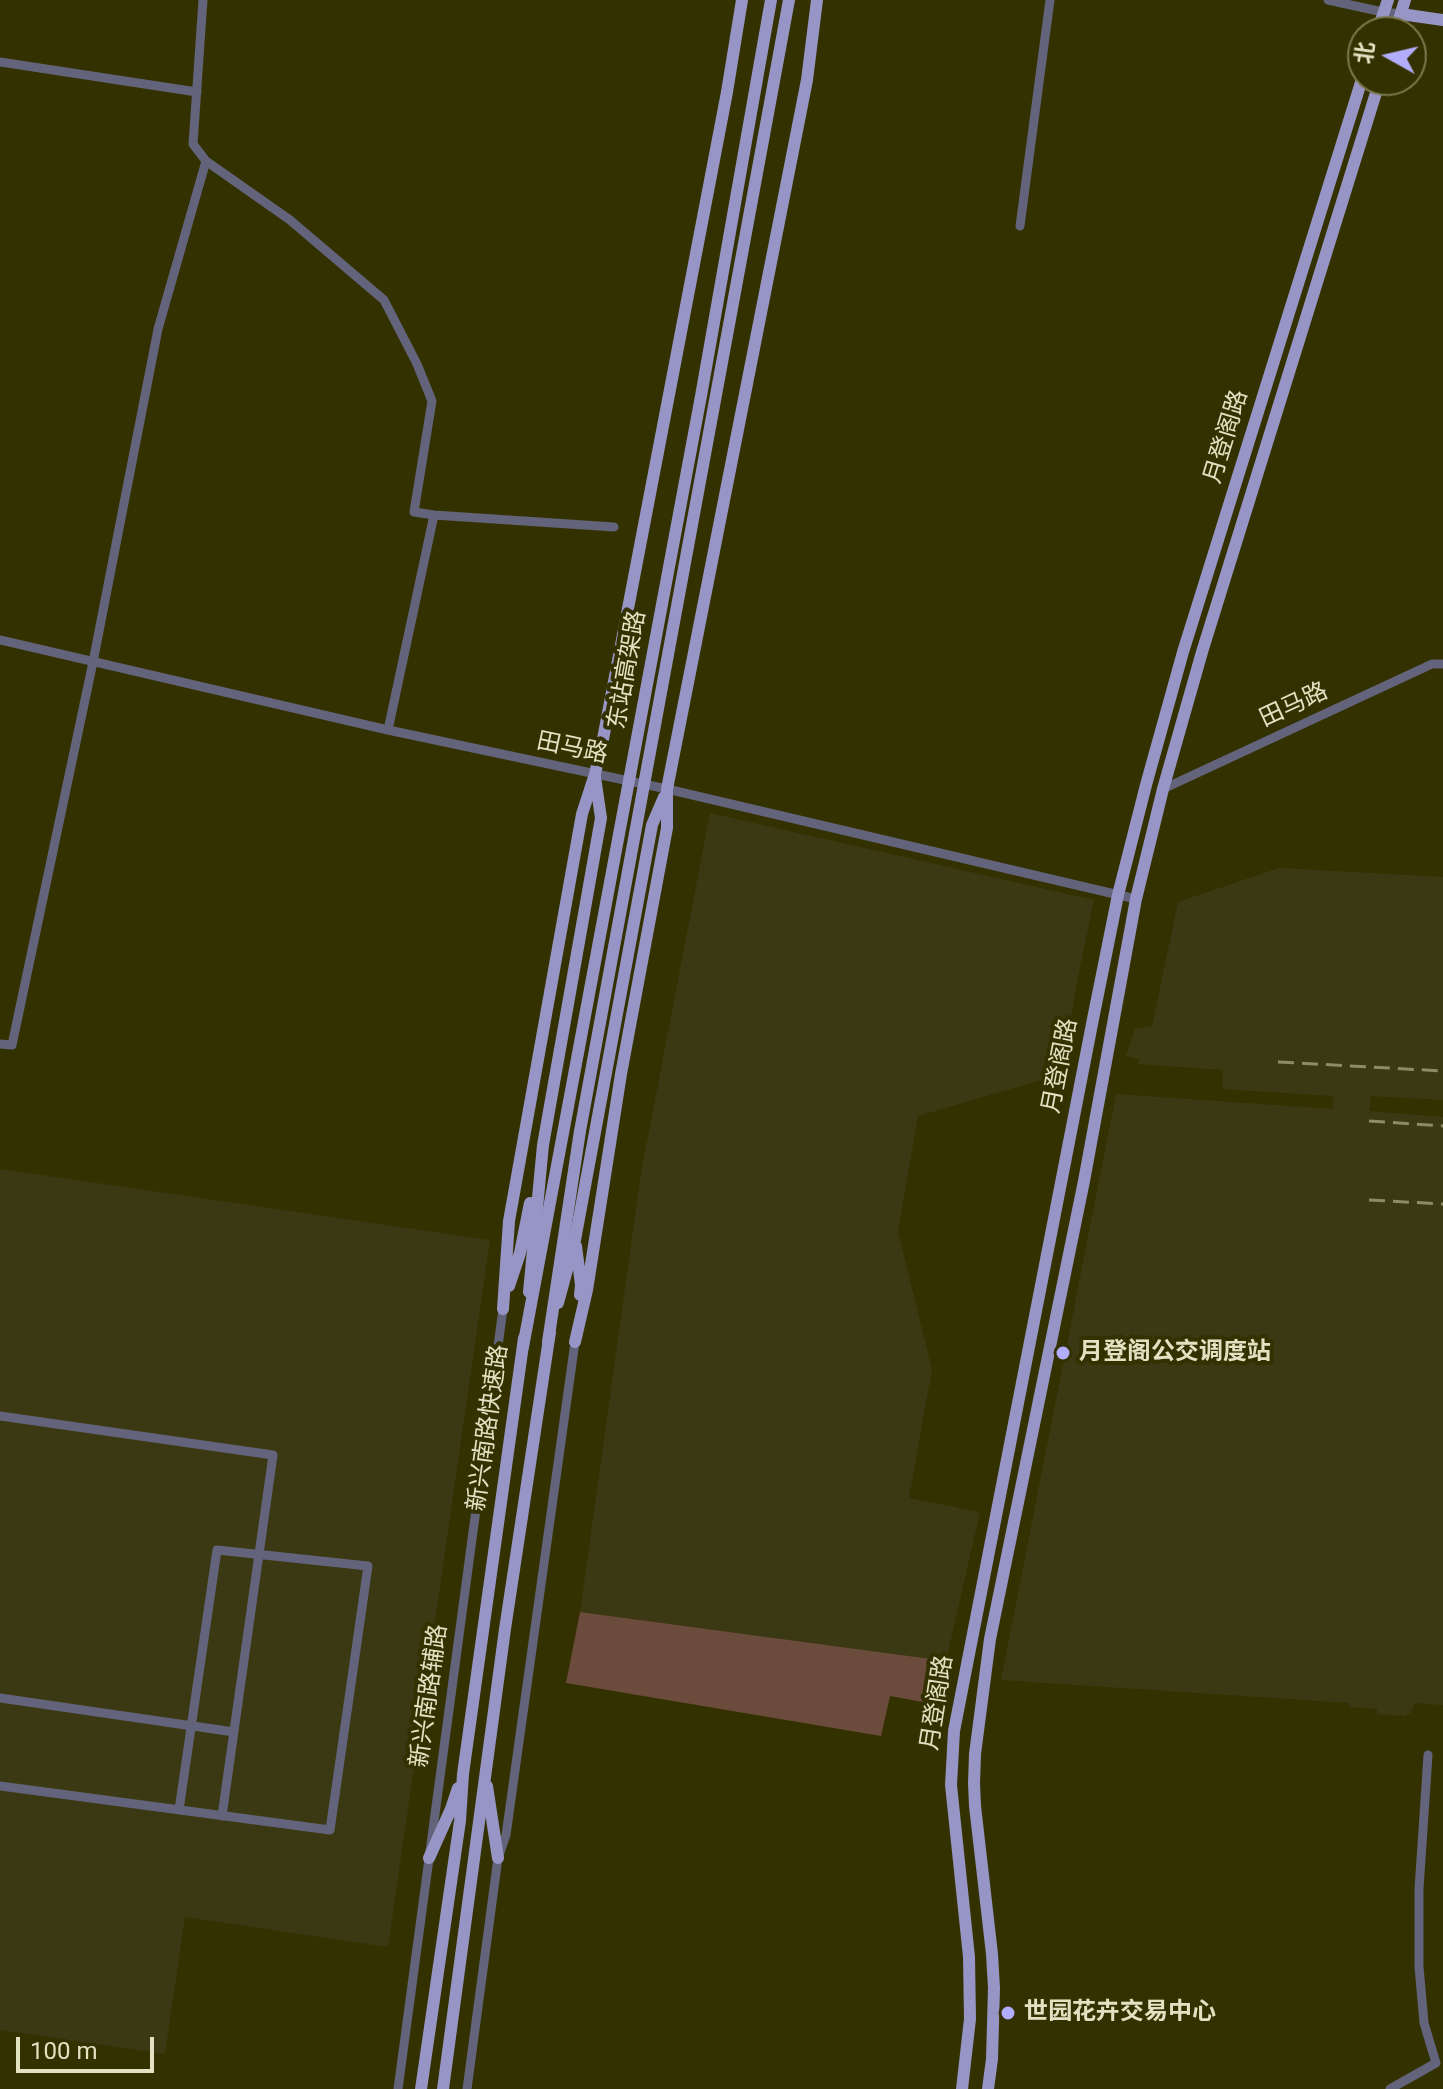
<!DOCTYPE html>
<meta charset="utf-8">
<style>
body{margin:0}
#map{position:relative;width:1443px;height:2089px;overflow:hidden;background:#343100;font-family:Roboto,"Noto Sans SC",sans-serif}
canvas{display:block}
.north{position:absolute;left:1347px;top:16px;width:80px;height:80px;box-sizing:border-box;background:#343100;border:2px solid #7a774e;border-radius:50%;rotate:278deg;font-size:22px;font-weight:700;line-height:32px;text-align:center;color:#e2e1c2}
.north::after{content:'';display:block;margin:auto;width:28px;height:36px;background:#b1adfa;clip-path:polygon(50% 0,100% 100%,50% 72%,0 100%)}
.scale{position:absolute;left:16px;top:2037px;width:138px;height:36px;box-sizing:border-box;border:4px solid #e2e1c2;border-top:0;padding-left:10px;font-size:24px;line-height:28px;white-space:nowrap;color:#e2e1c2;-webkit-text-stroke:6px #343100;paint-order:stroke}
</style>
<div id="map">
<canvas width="1443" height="2089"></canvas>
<div class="north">北</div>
<div class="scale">100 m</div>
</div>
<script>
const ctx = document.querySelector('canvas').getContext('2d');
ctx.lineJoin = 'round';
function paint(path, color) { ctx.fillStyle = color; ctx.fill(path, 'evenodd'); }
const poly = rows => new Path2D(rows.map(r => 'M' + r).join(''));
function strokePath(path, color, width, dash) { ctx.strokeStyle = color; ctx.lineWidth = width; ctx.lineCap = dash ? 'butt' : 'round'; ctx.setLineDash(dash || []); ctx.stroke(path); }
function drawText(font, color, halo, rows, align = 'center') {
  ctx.font = font + ' Roboto,"Noto Sans SC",sans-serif'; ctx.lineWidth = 8; ctx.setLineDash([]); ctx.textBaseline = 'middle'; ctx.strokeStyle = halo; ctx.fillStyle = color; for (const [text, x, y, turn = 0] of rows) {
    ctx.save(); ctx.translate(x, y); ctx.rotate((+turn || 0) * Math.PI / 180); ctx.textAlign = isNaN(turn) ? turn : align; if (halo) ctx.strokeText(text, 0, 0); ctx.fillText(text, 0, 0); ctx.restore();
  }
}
paint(poly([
 [710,813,1094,900,1077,982,1062,1074,918,1116,898,1232,932,1369,909,1498,980,1512,946,1661,580,1612,641,1173],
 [1279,868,1443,877,1443,1100,1371,1096,1369,1111,1443,1117,1443,1705,1414,1703,1411,1713,1407,1714,1406,1716,1377,1714,1377,1709,1349,1707,1349,1703,1001,1680,1116,1094,1333,1109,1333,1096,1222,1089,1223,1070,1138,1064,1139,1059,1126,1056,1135,1029,1152,1026,1178,902],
 [0,1169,490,1240,388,1947,185,1917,165,2054,0,2030]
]), '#3b3913');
paint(poly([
 [580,1612,946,1661,939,1705,890,1696,881,1736,566,1683]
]), '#6b4b3c');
strokePath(poly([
 [203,0,193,144,206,161,290,220,384,300,417,364,432,401,414,512,434,515],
 [1328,0,1383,12,1401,14],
 [0,62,197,92],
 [1020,226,1050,0],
 [0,640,388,730,667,789,1136,899],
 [388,730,434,515,614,527],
 [1163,789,1432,664,1443,664],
 [0,1044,12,1045,93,662,158,329,206,161],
 [0,1416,273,1455,222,1816],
 [0,1698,234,1732],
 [0,1786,330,1830,368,1566,217,1550,179,1810],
 [398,2089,503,1309],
 [467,2089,498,1858,506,1835,575,1342],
 [1390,2089,1436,2063,1424,2023,1419,1967,1419,1889,1428,1755]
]), '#63637b', 9);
strokePath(poly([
 [1401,14,1443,20],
 [1377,32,1388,0],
 [1395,32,1405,0],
 [576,1246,581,1285,580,1295],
 [509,1286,520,1253,530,1203],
 [529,1292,543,1145,601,818,595,777],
 [558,1303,575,1240,652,825,664,797],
 [503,1309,509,1221,582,814,595,774,603,739,727,92,742,0],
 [575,1342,587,1290,621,1074,667,828,667,789,807,80,817,0],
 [487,1786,498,1858],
 [429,1858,451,1809,458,1788],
 [421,2089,460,1821,463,1774,524,1338],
 [443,2089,505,1629,550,1332],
 [962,2089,970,2019,969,1957,951,1785,954,1731,1093,1019,1118,895,1146,785,1183,652,1363,76],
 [988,2089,992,2059,994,1988,992,1954,975,1806,974,1783,975,1754,990,1639,1084,1181,1136,899,1163,789,1202,652,1380,80]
]), '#9795c6', 12);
strokePath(poly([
 [1278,1062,1443,1071],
 [1369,1121,1443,1126],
 [1369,1200,1443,1204]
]), '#8d8b63', 3, [16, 8]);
strokePath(poly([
 [548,1342,580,1131,789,0],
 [523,1347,701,396,771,0]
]), '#9795c6', 12);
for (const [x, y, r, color] of [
 [1063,1353,8,"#b1adfa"],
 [1008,2013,8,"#b1adfa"]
]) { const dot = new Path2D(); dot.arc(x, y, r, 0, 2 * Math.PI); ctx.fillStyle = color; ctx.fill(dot); strokePath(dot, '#343100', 3); }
drawText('24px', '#e2e1c2', '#343100', [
 ["月登阁路",1227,437,-73],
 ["东站高架路",628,670,-80],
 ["田马路",1294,706,-25],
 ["田马路",572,749,12],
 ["月登阁路",1061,1066,-79],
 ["新兴南路快速路",489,1428,-82],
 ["新兴南路辅路",430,1696,-82],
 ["月登阁路",938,1703,-81]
]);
drawText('bold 24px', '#e2e1c2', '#343100', [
 ["月登阁公交调度站",1079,1353],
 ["世园花卉交易中心",1024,2013]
], 'left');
</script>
